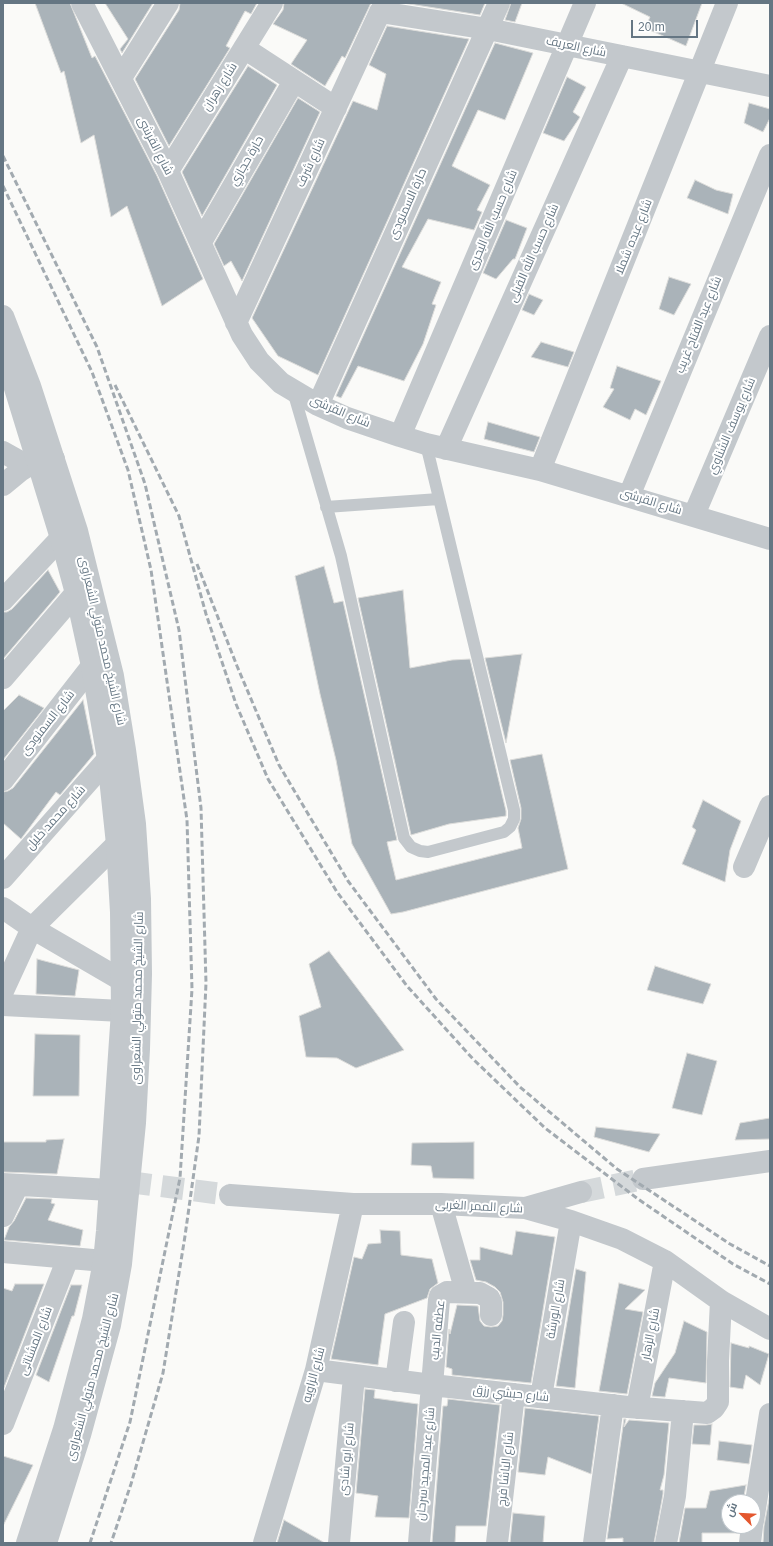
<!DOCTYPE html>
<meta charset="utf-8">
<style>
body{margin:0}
#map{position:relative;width:773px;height:1546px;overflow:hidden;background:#fafaf8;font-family:Arial,Cairo,sans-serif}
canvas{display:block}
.frame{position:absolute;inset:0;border:4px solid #657683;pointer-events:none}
.north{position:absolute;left:721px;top:1494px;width:40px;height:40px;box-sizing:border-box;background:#fff;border:1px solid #c1c8cd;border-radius:50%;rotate:294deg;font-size:11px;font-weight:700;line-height:16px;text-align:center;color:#657683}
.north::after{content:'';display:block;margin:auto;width:14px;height:18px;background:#e4572e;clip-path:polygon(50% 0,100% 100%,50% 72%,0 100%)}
.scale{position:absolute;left:631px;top:20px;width:67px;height:18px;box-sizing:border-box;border:2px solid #657683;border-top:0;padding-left:5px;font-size:12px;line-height:14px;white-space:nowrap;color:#657683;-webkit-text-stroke:3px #fff;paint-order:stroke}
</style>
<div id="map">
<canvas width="773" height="1546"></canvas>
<div class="frame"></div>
<div class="north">ش</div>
<div class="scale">20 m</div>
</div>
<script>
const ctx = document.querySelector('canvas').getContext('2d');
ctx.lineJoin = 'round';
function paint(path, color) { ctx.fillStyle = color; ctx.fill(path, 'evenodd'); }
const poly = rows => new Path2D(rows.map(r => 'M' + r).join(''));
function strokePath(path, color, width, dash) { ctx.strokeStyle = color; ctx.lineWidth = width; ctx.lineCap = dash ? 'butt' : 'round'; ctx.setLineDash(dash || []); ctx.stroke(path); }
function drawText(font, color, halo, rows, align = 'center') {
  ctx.font = font + ' Arial,Cairo,sans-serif'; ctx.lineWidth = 4; ctx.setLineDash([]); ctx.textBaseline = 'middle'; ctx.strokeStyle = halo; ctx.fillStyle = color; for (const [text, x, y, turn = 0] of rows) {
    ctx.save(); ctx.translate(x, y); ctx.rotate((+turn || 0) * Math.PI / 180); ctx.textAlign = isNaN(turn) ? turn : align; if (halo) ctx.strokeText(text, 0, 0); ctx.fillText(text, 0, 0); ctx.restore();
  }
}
const building = poly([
 [35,3,70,3,92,58,95,56,157,176,203,279,162,306,127,206,111,217,94,135,81,143,64,71,61,73,35,3],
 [105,3,153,3,122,53,120,49,128,39,105,3],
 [180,3,257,3,251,14,245,11,226,46,230,48,169,146,135,79,179,10,180,3],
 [284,3,371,3,345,58,342,56,325,86,291,64,307,40,273,24,283,10,284,3],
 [403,3,485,3,480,15,403,3],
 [511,3,522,3,515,22,505,20,511,3],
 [621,3,702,3,686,46,645,28,650,17,621,3],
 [387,26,469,39,318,375,278,356,252,318,353,101,377,110,386,74,369,65,387,26],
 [495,43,533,53,505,120,478,110,452,166,490,185,477,210,482,212,474,230,428,219,402,267,441,282,432,304,436,305,423,344,404,381,358,366,341,398,336,396,495,43],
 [248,66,277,85,202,216,182,172,248,66],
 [567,77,586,87,573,112,580,117,564,141,543,133,567,77],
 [298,98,320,112,242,281,231,261,224,266,214,244,298,98],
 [749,103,770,109,770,118,763,132,744,123,749,103],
 [695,180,716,190,733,194,728,214,687,198,695,180],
 [506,220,527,228,515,259,513,259,496,279,483,273,506,220],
 [669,277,691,284,674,315,659,309,669,277],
 [529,294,543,300,534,315,522,310,529,294],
 [541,342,574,352,568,367,531,357,541,342],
 [617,366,661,381,646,415,635,409,630,420,603,407,614,389,610,388,617,366],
 [488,422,540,437,534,452,484,439,488,422],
 [324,566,334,603,343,601,397,840,387,842,396,880,522,848,518,828,521,819,521,808,510,760,542,754,568,869,403,912,391,914,352,844,336,760,320,694,295,576,324,566],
 [48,570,60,592,3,659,3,612,7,612,12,609,48,570],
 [403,590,410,668,452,660,470,659,506,811,506,816,449,824,411,835,358,598,403,590],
 [522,654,506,743,485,658,522,654],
 [19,695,44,708,3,760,3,711,19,695],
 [83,700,94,754,60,795,56,792,21,839,3,823,3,792,8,791,13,788,83,700],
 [703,800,741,821,730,850,725,882,682,864,696,830,692,827,703,800],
 [329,951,404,1050,356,1068,337,1058,306,1057,299,1016,321,1007,309,964,329,951],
 [37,959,79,970,75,996,36,994,37,959],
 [655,966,711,984,703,1004,647,990,655,966],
 [35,1034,80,1035,79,1096,33,1096,35,1034],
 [687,1053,717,1061,702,1115,672,1108,687,1053],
 [770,1118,770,1139,735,1140,740,1123,770,1118],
 [596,1127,660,1134,649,1152,594,1137,596,1127],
 [64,1139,57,1174,3,1172,3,1142,46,1142,46,1140,64,1139],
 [474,1142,474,1179,433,1178,431,1166,411,1165,412,1143,474,1142],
 [26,1198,52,1199,51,1203,55,1204,48,1220,83,1230,80,1246,4,1240,9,1227,14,1221,26,1198],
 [380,1230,400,1231,401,1255,432,1259,438,1283,430,1289,427,1298,385,1314,378,1365,331,1359,354,1257,362,1259,368,1244,381,1243,380,1230],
 [516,1231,555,1237,531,1383,452,1375,452,1369,446,1367,449,1329,450,1334,457,1305,478,1306,480,1321,484,1326,491,1327,498,1326,502,1321,503,1315,503,1302,500,1292,495,1287,486,1282,476,1280,470,1260,480,1260,480,1247,512,1255,516,1231],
 [576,1269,586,1272,575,1388,556,1386,576,1269],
 [619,1283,645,1290,625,1309,643,1312,627,1394,599,1391,619,1283],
 [15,1284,44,1284,3,1390,3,1288,12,1291,15,1284],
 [71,1285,82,1285,74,1316,72,1316,49,1382,36,1375,71,1285],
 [684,1321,707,1332,706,1383,669,1378,665,1397,652,1396,655,1383,675,1353,684,1321],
 [731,1343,749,1348,749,1346,769,1354,760,1385,746,1375,743,1389,730,1387,731,1343],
 [365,1389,375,1390,374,1398,418,1404,409,1518,375,1517,378,1496,356,1493,365,1389],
 [448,1399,500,1405,486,1526,456,1526,455,1543,432,1543,443,1406,447,1406,448,1399],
 [525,1408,599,1416,591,1474,548,1457,545,1475,518,1472,525,1408],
 [624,1419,626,1419,624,1427,629,1420,669,1423,664,1475,660,1490,663,1490,663,1494,654,1543,623,1543,623,1538,607,1539,624,1419],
 [712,1424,710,1445,692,1444,694,1425,706,1425,712,1424],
 [719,1441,752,1445,749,1464,717,1460,719,1441],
 [3,1456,33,1465,3,1526,3,1456],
 [746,1485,743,1502,729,1502,729,1526,739,1526,739,1533,702,1533,702,1543,679,1543,685,1508,706,1508,710,1491,746,1485],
 [770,1494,770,1543,763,1543,764,1526,770,1494],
 [513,1513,545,1516,543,1543,510,1543,513,1513],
 [284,1520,325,1543,277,1543,284,1520]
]);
paint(building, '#aab3b9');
strokePath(building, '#dcdcda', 1);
strokePath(poly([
 [129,1182,230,1195],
 [581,1192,643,1179]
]), '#d5d9db', 22, [22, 11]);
strokePath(poly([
 [293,391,341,556,404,838,411,847,420,851,428,852,504,832,510,827,514,819,514,810,426,444],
 [326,507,439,499]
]), '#c3c8cc', 12);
strokePath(poly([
 [82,3,168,171,242,335,259,361,281,383,318,405,347,418,400,436,426,444,540,470,770,539],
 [380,12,488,29,770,86],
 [244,48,336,108],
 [121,78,168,3],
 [168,171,272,3],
 [201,242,294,81],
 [236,323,380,12,386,3],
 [318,405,499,3],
 [400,436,585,3],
 [446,449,622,56],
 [3,452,28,466],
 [540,470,727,3],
 [3,485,20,471,28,466,54,459],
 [629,496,770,155],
 [694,515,770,336],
 [3,600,61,538],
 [3,678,76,593],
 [3,780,92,666],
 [744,867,770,806],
 [3,878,108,759],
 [3,908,32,928,123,981],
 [3,991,32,928,117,844],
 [3,1005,122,1011],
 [643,1179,770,1161],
 [3,1184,110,1190],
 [230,1195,353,1204,441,1204,525,1208,571,1221,622,1239,665,1261,721,1301,770,1329],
 [441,1204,466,1292],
 [525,1208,581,1192],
 [3,1216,18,1185],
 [3,1252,104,1261],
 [316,1370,432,1385,628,1407,707,1413,714,1408,718,1402,718,1361,721,1301],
 [396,1381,404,1322],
 [541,1397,571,1221],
 [637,1408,665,1261],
 [3,1424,68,1258],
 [753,1521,770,1414],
 [264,1543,316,1370,353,1204],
 [339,1543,354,1376],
 [419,1543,439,1300,440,1296,447,1292,480,1293,489,1298,491,1302,491,1315],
 [497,1543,514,1394],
 [594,1543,613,1405],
 [666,1543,675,1496,683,1411],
 [750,1543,752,1526]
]), '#c3c8cc', 22);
strokePath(poly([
 [3,316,30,386,77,531,113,676,125,750,135,824,140,899,141,974,139,1049,135,1123,121,1264,110,1325,80,1435,46,1543],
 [3,358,14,385,61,538,76,593,92,666,108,759,117,844,121,912,122,1011,107,1231,104,1261,93,1319,64,1429,27,1543]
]), '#c3c8cc', 22);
strokePath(poly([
 [3,156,97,347,145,484,179,630,201,808,206,983,199,1136,185,1236,163,1373,131,1484,111,1543],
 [3,186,92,372,128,470,151,570,187,820,192,989,180,1178,130,1422,90,1543],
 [115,385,179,516,206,614,236,704,268,779,337,892,407,986,473,1059,545,1128,638,1199,733,1264,770,1284],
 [197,564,237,666,279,765,348,881,436,999,520,1087,617,1169,730,1244,770,1266]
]), '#a2aab0', 3, [6, 3]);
drawText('12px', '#657683', '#fff', [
 ["شارع العريف",576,47,12],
 ["شارع زهران",220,87,-58],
 ["شارع القرشى",155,146,63],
 ["حارة حجازي",247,161,-60],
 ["شارع شرف",311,163,-65],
 ["حارة السمنودى",408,204,-66],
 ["شارع حسب الله البحرى",493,220,-67],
 ["شارع عبده شملا",634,237,-68],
 ["شارع حسب الله القبلى",534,253,-66],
 ["شارع عبد الفتاح غريب",699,325,-68],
 ["شارع القرشى",340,412,23],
 ["شارع يوسف الشناوي",732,426,-67],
 ["شارع القرشى",651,502,17],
 ["شارع الشيخ محمد متولي الشعراوى",102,641,77],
 ["شارع السمنودى",48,723,-52],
 ["شارع محمد خليل",56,818,-48],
 ["شارع الشيخ محمد متولي الشعراوى",138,998,-89],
 ["شارع الممر الغربى",479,1207,3],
 ["شارع الورشة",556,1309,-80],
 ["عطفه الديب",438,1330,-84],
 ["شارع الزهار",651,1334,-79],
 ["شارع المشناتى",36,1341,-69],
 ["شارع الزاويه",314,1375,-75],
 ["شارع الشيخ محمد متولي الشعراوى",93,1377,-75],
 ["شارع حبشي رزق",511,1394,6],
 ["شارع ابو شادى",347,1459,-85],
 ["شارع عبد المجيد سرحان",426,1464,-85],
 ["شارع الباشا فرج",506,1469,-84]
]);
</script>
